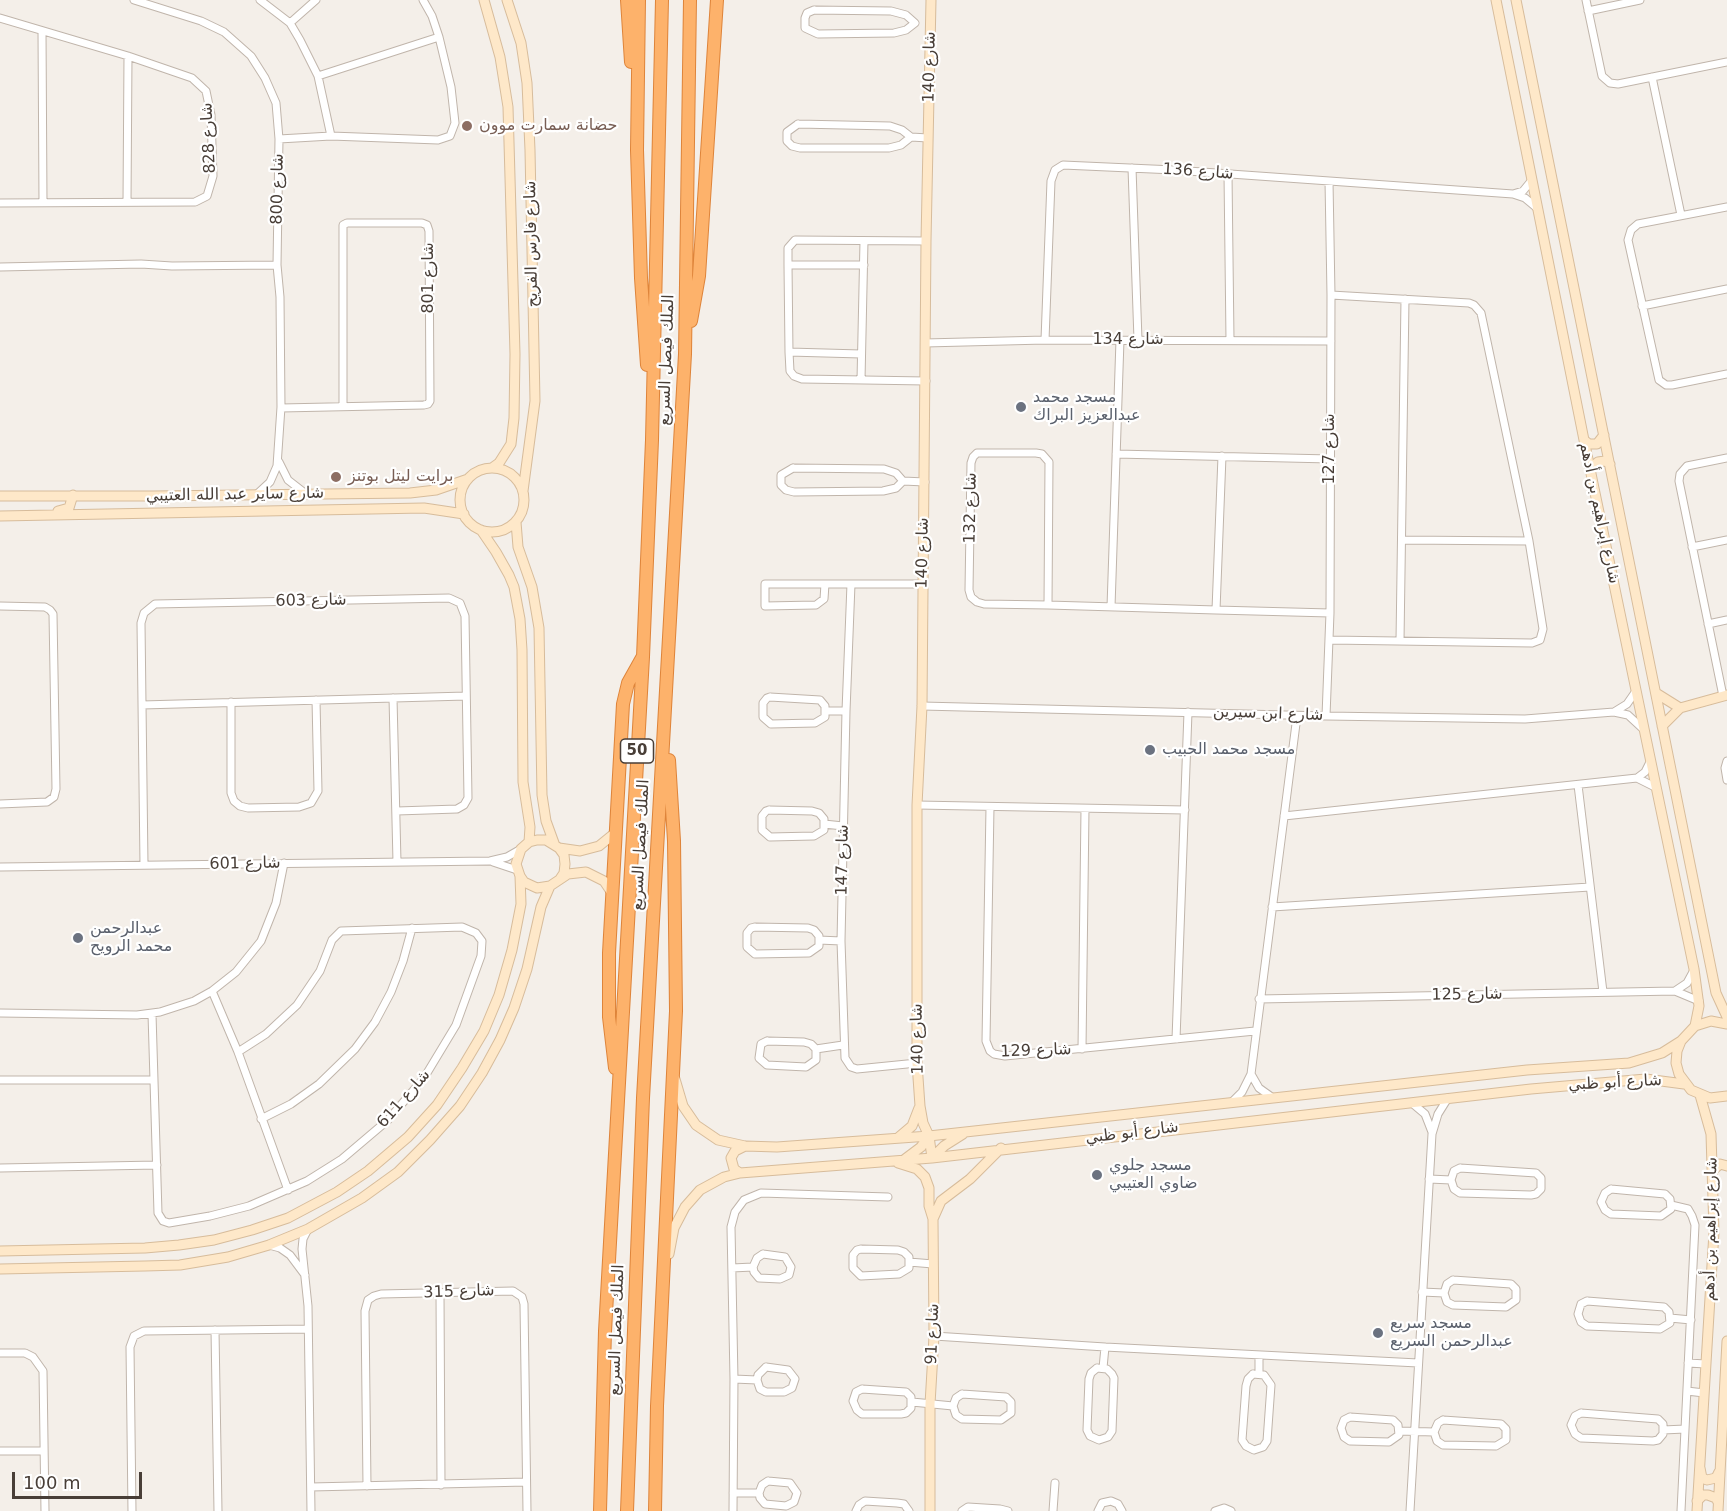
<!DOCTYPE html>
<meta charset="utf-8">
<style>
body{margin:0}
#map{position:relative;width:1727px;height:1511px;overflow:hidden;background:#f4efe9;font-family:"DejaVu Sans",sans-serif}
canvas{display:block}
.scale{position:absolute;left:12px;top:1472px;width:130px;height:27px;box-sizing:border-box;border:3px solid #483e37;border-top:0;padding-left:8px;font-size:18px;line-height:21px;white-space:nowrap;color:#483e37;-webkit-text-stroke:4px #fff;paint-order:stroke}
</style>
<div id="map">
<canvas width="1727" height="1511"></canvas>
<div class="scale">100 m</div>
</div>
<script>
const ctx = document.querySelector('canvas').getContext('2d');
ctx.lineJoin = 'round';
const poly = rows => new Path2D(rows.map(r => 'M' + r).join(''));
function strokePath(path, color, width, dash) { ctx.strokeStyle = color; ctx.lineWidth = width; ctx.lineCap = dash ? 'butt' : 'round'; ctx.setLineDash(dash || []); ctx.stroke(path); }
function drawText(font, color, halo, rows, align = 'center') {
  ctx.font = font + ' "DejaVu Sans",Cairo,sans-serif'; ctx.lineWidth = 4.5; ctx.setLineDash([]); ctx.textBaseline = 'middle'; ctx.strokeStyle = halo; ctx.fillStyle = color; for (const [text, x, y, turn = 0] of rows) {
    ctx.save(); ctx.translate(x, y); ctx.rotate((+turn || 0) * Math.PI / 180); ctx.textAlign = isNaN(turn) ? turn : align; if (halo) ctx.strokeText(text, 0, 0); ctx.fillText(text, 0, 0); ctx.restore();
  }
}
const street = poly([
 [134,0,201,21,224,32,251,56,265,78,276,103,279,139,277,265,280,297,281,407,277,466,270,482,256,495],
 [260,0,290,23,300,40,318,76,331,136],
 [1586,0,1602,76,1610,83,1618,84,1727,62],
 [814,10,891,11,906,15,915,23,906,30,894,33,818,34,805,28,805,18,807,13,814,10],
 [1588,11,1640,0],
 [0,18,128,56,192,78,206,91,211,115,213,176,207,196,195,202,0,203],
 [290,23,316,0],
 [42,31,43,203],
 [318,76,439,37],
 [1652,77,1681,215],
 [798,124,890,126,902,130,911,137,901,145,889,148,800,148,792,146,787,141,787,132,798,124],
 [911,137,928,138],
 [279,139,331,136,438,140,450,136,455,123,451,87,439,37,432,16,423,0],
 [1132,168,1138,340],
 [1228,174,1230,340],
 [1513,194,1523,191,1532,180],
 [127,202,128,56],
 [1727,207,1638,224,1631,230,1628,240,1659,380,1666,385,1672,385,1727,374],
 [926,241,795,240,788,248,788,265,789,352,790,371,794,376,802,379,926,381],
 [788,265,864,265],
 [0,267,141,264,172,266,277,265],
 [1642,306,1727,289],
 [1045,340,1051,181,1055,170,1063,165,1174,170,1513,194,1525,198,1537,208],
 [925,343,1045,340,1331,341],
 [789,352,861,354],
 [861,380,864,241],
 [281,408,424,405,428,404,430,401,429,231,427,225,422,223,347,223,343,225,343,406],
 [1116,454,1330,459],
 [279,462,288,480,306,494],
 [793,468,884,469,896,473,903,481,896,488,883,491,794,492,786,490,781,485,781,475,793,468],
 [903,481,925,482],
 [1402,540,1529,541],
 [1692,547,1727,540],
 [825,584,824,599,816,605,765,606,765,584,922,584],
 [851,584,846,711,841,941,845,1058,851,1067,857,1069,917,1063],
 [1048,605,1049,462,1042,454,1036,453,977,453,973,457,971,463,969,590,971,597,977,602,984,604,1048,605,1216,610,1330,613],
 [0,606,45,607,50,610,53,614,56,789,54,797,47,802,0,804],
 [1111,607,1120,340],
 [1216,610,1222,456],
 [1708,624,1727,620],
 [1330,640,1532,643,1540,640,1543,629,1529,541,1481,313,1474,305,1469,303,1331,295],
 [1400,641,1405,299],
 [1723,696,1679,481,1680,474,1687,466,1727,458],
 [770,697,820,700,825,706,825,717,815,723,771,724,763,717,763,703,767,698,770,697],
 [393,698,397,862],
 [231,702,231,793,234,801,240,806,248,808,299,807,311,803,318,791,316,700],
 [142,705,466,696],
 [922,706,1326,716,1525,719,1614,712,1628,715,1642,728],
 [825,711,846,711],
 [1614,712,1627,704,1636,691],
 [1326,716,1330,613,1331,295,1329,181],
 [1727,761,1725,768,1727,780],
 [1637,778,1645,772,1650,762],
 [1578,785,1603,992],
 [917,805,1185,810],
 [990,807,986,1041,990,1051,994,1054,1005,1056,1255,1031],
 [769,810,812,811,819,813,824,819,824,830,814,836,770,837,762,830,762,816,766,811,769,810],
 [1284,816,1637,778,1655,787],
 [824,824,843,826],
 [493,862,517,870],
 [144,865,141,623,144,613,155,604,449,598,460,603,465,616,468,798,464,805,457,809,397,811],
 [0,867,490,861,507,857,521,849],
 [1272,907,1590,887],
 [755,927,808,928,814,930,819,936,819,946,809,953,755,954,747,947,747,933,751,928,755,927],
 [819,940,841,941],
 [212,991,238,1052,288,1190],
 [1675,991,1687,983,1693,972],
 [1259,999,1675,991,1699,1001],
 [0,1013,137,1015,160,1012,194,1001,212,991,236,972,261,941,276,903,284,863],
 [152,1014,158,1213,163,1221,169,1223,210,1216,249,1206,307,1181,342,1159,388,1120,424,1078,456,1025,481,956,482,941,476,933,462,927,341,931,332,940,320,971,297,1005,266,1034,238,1052],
 [1176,1039,1188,712],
 [767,1041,804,1042,811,1044,816,1049,816,1060,806,1067,767,1065,759,1058,761,1044,767,1041],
 [816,1049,843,1045],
 [1082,1049,1085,809],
 [1251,1074,1259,1088,1273,1098],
 [0,1080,154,1080],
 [1231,1103,1242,1092,1251,1074,1297,716],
 [1412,1103,1425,1114,1432,1132],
 [261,1119,291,1104,319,1084,355,1049,375,1022,391,992,403,961,412,928],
 [0,1168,157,1165],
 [1460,1168,1536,1173,1541,1178,1541,1189,1536,1194,1531,1195,1460,1193,1454,1189,1451,1180,1454,1171,1460,1168],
 [1429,1179,1451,1180],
 [1611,1189,1665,1194,1670,1199,1671,1209,1661,1216,1611,1214,1605,1210,1601,1202,1605,1193,1611,1189],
 [1671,1205,1688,1209,1692,1216,1695,1225,1681,1511],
 [308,1229,303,1239,302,1249,308,1306,311,1511],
 [269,1245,280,1248,290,1255,305,1275],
 [861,1249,898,1250,904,1252,909,1257,909,1268,899,1274,861,1276,853,1268,853,1255,857,1250,861,1249],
 [763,1254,785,1257,791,1267,789,1275,780,1279,759,1278,754,1272,753,1267,757,1258,763,1254],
 [909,1262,933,1264],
 [732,1268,753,1267],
 [1453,1280,1511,1284,1516,1289,1516,1300,1506,1307,1453,1305,1447,1302,1444,1293,1447,1284,1453,1280],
 [1422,1292,1444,1293],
 [440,1293,441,1485],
 [1587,1301,1664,1307,1669,1312,1670,1323,1660,1329,1587,1326,1581,1322,1578,1314,1581,1304,1587,1301],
 [1670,1318,1691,1320],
 [215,1330,218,1511],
 [934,1336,1105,1347,1418,1363],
 [0,1353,25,1353,33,1357,43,1371,45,1511],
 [1259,1355,1259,1374],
 [1688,1363,1706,1364],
 [766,1367,788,1370,795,1379,792,1388,784,1392,766,1392,760,1389,757,1380,758,1375,766,1367],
 [1097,1368,1107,1369,1112,1374,1114,1378,1112,1431,1108,1437,1099,1440,1090,1436,1087,1430,1089,1379,1091,1373,1097,1368],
 [1103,1368,1105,1347],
 [1253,1374,1264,1375,1271,1385,1267,1441,1263,1447,1254,1450,1246,1446,1242,1440,1246,1386,1248,1379,1253,1374],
 [734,1379,757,1380],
 [862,1389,906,1392,911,1397,911,1408,906,1413,901,1414,862,1414,857,1410,853,1401,856,1392,862,1389],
 [1687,1391,1704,1393],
 [962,1394,1006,1397,1011,1402,1011,1413,1001,1420,962,1419,956,1415,953,1406,956,1398,962,1394],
 [912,1402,953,1406],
 [1581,1413,1658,1419,1663,1424,1663,1434,1658,1440,1653,1441,1581,1438,1575,1434,1571,1425,1575,1416,1581,1413],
 [1350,1417,1393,1420,1398,1425,1399,1435,1389,1442,1350,1441,1344,1437,1341,1428,1344,1420,1350,1417],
 [1443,1420,1501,1424,1506,1429,1506,1440,1496,1446,1443,1445,1437,1441,1434,1432,1438,1423,1443,1420],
 [1663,1430,1685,1429],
 [1399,1431,1434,1432],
 [0,1451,44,1451],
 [768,1481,790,1483,797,1493,794,1502,786,1506,765,1504,760,1498,759,1493,762,1485,768,1481],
 [367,1486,365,1311,368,1300,374,1296,381,1294,513,1291,522,1297,524,1304,527,1511],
 [311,1487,526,1482],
 [733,1493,759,1493],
 [132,1511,130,1347,134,1336,144,1331,308,1329],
 [733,1511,734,1379,731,1227,735,1212,744,1200,761,1193,888,1197],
 [856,1511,859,1505,865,1501,897,1503,904,1504,909,1511],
 [962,1511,968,1507,1000,1509,1008,1511],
 [1053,1511,1055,1483],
 [1098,1511,1102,1503,1111,1501,1118,1504,1122,1511],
 [1215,1511,1224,1508,1231,1511],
 [1410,1511,1432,1134,1438,1114,1448,1098]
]);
const secondary = poly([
 [484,0,500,57,508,107,515,354,514,418,511,444,499,463,492,468],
 [507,0,521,43,527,83,530,150,535,401,523,491],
 [931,0,926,241,922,706,917,805,917,1063,920,1106,923,1123,929,1136,932,1158],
 [1496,0,1584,440,1694,969,1699,1006,1695,1026],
 [1516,0,1716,993,1727,1017],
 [1584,440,1589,444,1597,444,1604,435],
 '460 500a32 32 0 1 1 64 0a32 32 0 1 1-64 0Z',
 [1590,469,1598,462,1605,461,1610,464],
 [0,496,153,496,410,493,436,490,468,479],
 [58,511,69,508,73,495],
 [0,516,424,508,464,514],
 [516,522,518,547,532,587,539,628,542,795,546,821,554,843],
 [481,530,496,552,509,575,514,587,520,619,522,650,523,782,530,827,529,842],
 [1656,693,1680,708],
 [1662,726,1680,708,1727,695],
 [559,848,564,855,565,864,564,873,560,879],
 [612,893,604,881,586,872,568,874,550,886,537,888,524,882,520,876,516,864,521,849,529,842,537,840,546,840,559,848,580,851,599,846,615,833],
 [1727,1024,1711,1021,1695,1026,1681,1041,1677,1051,1676,1063,1679,1074,1691,1090,1710,1098,1727,1096],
 [675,1079,683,1106,696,1125,718,1140,745,1146,777,1147,929,1136,1527,1070,1629,1063,1662,1053,1681,1041],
 [899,1137,912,1126,919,1108],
 [932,1158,944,1146,963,1134],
 [905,1159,921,1147,929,1136],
 [898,1163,917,1169,925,1177,929,1188,929,1206,933,1219,934,1336,930,1404,930,1511],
 [1713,1170,1720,1164,1727,1166],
 [740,1173,734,1169,731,1158,735,1151,745,1146],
 [933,1219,941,1201,970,1179,1001,1148],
 [0,1251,145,1248,179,1245,214,1240,252,1230,288,1218,337,1192,368,1171,408,1137,437,1105,462,1068,484,1031,499,995,512,950,521,904,520,876],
 [669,1254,674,1228,685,1207,700,1190,724,1177,740,1173,932,1158,1531,1089,1646,1079,1684,1084],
 [0,1269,145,1266,180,1265,228,1257,269,1245,308,1229,362,1198,398,1172,430,1140,460,1106,482,1073,500,1040,514,1008,527,969,541,907,550,886],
 [1700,1468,1702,1478,1707,1480,1716,1478,1719,1472],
 [1697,1501,1703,1495,1708,1495,1716,1498,1718,1502],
 [1697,1511,1714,1232,1711,1134,1700,1095],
 [1718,1511,1727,1341]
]);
const highway = poly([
 [627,0,631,62],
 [639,0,637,150,641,278,647,365],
 [691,321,699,276,717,0],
 [615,1068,609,1017,609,953,623,704,628,683,642,658],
 [600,1511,605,1331,643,657,652,440,662,0],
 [627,1511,643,1098,685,354,690,0],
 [655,1511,657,1406,676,1011,674,841,669,760]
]);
strokePath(street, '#c0b5ab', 9);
strokePath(secondary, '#d7bc9b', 11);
strokePath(highway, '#de843a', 14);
strokePath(street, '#fff', 7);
strokePath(secondary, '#fee8c9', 9);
strokePath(highway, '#fdb26b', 12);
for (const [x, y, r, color] of [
 [467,126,6,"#8d6e63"],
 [1021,407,6,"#6b7280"],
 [336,477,6,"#8d6e63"],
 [1150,750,6,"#6b7280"],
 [78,938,6,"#6b7280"],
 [1097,1175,6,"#6b7280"],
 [1378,1333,6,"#6b7280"]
]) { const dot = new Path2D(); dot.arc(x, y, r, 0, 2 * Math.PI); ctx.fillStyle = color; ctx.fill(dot); strokePath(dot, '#fff', 2); }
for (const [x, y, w] of [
 [637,751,33]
]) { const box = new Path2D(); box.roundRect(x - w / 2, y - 12, w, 24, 4.5); ctx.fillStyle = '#fff'; ctx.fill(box); strokePath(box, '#483e37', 1.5); }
drawText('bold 15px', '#483e37', null, [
 ["50",637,751]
]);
drawText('16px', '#483e37', '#fff', [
 ["شارع 140",930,67,-89],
 ["شارع 828",209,138,-93],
 ["شارع 136",1198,172,4],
 ["شارع 800",278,189,-89],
 ["شارع فارس الفريح",532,244,-91],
 ["شارع 801",429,278,-90],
 ["شارع 134",1128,340],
 ["الملك فيصل السريع",667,360,-88],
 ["شارع 127",1330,449,-90],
 ["شارع ساير عبد الله العتيبي",235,495,-1],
 ["شارع 132",971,508,-89],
 ["شارع إبراهيم بن أدهم",1599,513,78],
 ["شارع 140",923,553,-89],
 ["شارع 603",311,601,-1],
 ["شارع ابن سيرين",1268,714,2],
 ["الملك فيصل السريع",641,845,-87],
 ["شارع 147",843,860,-89],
 ["شارع 601",245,864,-1],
 ["شارع 125",1467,995,-1],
 ["شارع 140",918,1039,-91],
 ["شارع 129",1036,1051,-2],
 ["شارع أبو ظبي",1615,1083,-3],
 ["شارع 611",404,1099,-49],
 ["شارع أبو ظبي",1132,1133,-7],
 ["شارع إبراهيم بن أدهم",1711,1229,-89],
 ["شارع 315",459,1292,-2],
 ["الملك فيصل السريع",617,1330,-88],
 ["شارع 91",933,1334,-88]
]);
drawText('16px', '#785e54', '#fff', [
 ["حضانة سمارت موون",479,126],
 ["برايت ليتل بوتنز",348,477]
], 'left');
drawText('16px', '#5b616d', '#fff', [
 ["مسجد محمد",1033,398],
 ["عبدالعزيز البراك",1033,416],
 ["مسجد محمد الحبيب",1162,750],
 ["عبدالرحمن",90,929],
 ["محمد الرويح",90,947],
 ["مسجد جلوي",1109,1166],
 ["ضاوي العتيبي",1109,1184],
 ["مسجد سريع",1390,1324],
 ["عبدالرحمن السريع",1390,1342]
], 'left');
</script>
